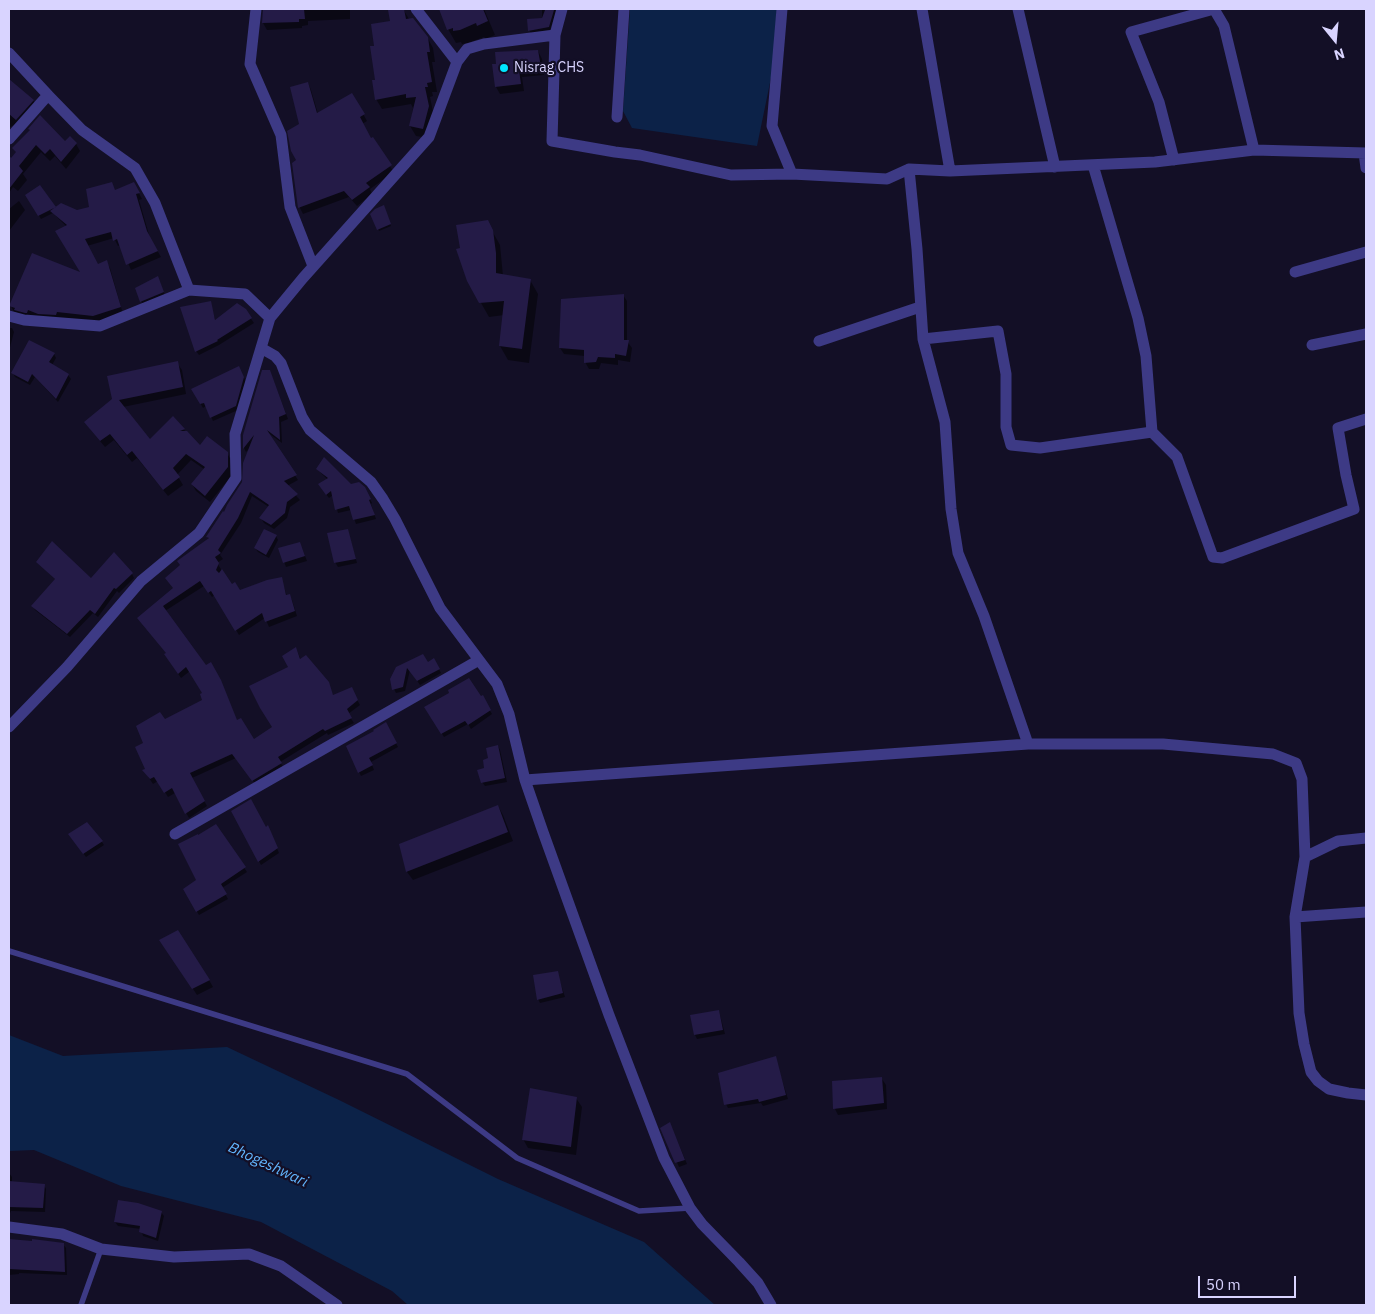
<!DOCTYPE html>
<style>
body{margin:0}
#map{position:relative;width:1375px;height:1314px;overflow:hidden;background:#130f26;font-family:"IBM Plex Sans",sans-serif}
canvas{display:block}
.frame{position:absolute;inset:0;border:10px solid #d9d4ff;pointer-events:none}
.north{position:absolute;left:1310px;top:15px;width:50px;height:50px;-webkit-text-stroke:4px #130f26;paint-order:stroke;rotate:163deg;font-size:14px;font-weight:700;line-height:20px;text-align:center;color:#d9d4ff}
.north::after{content:'';display:block;margin:auto;width:18px;height:22px;background:#d9d4ff;clip-path:polygon(50% 0,100% 100%,50% 72%,0 100%)}
.scale{position:absolute;left:1198px;top:1276px;width:98px;height:22px;box-sizing:border-box;border:2px solid #d9d4ff;border-top:0;padding-left:6px;font-size:15px;line-height:18px;white-space:nowrap;color:#d9d4ff;-webkit-text-stroke:4px #130f26;paint-order:stroke}
</style>
<div id="map">
<canvas width="1375" height="1314"></canvas>
<div class="frame"></div>
<div class="north">N</div>
<div class="scale">50 m</div>
</div>
<script>
const ctx = document.querySelector('canvas').getContext('2d');
ctx.lineJoin = 'round';
function paint(path, color) { ctx.fillStyle = color; ctx.fill(path, 'evenodd'); }
const poly = rows => new Path2D(rows.map(r => 'M' + r).join(''));
function strokePath(path, color, width, dash) { ctx.strokeStyle = color; ctx.lineWidth = width; ctx.lineCap = dash ? 'butt' : 'round'; ctx.setLineDash(dash || []); ctx.stroke(path); }
function drawText(font, color, halo, rows, align = 'center') {
  ctx.font = font + ' "IBM Plex Sans",sans-serif'; ctx.lineWidth = 4.5; ctx.setLineDash([]); ctx.textBaseline = 'middle'; ctx.strokeStyle = halo; ctx.fillStyle = color; for (const [text, x, y, turn = 0] of rows) {
    ctx.save(); ctx.translate(x, y); ctx.rotate((+turn || 0) * Math.PI / 180); ctx.textAlign = isNaN(turn) ? turn : align; if (halo) ctx.strokeText(text, 0, 0); ctx.fillText(text, 0, 0); ctx.restore();
  }
}
paint(poly([
 [630,9,777,9,772,73,757,146,632,128,623,111],
 [9,1035,63,1056,227,1047,339,1100,498,1179,644,1242,715,1305,408,1305,392,1291,261,1222,121,1186,34,1150,9,1151]
]), '#0c2248');
paint(poly([
 [265,9,350,9,350,19,308,21,308,25,302,26,302,28,267,30,263,23],
 [403,9,409,19,427,37,433,48,435,62,432,62,437,92,432,92,433,96,430,97,434,117,429,138,416,136,410,126,413,108,411,104,382,109,376,99,375,47,391,22,390,11],
 [440,9,484,9,495,35,486,39,484,37,468,43,462,44,461,42,456,43,448,29],
 [542,9,557,9,550,30,531,33,529,30,542,19],
 [538,51,542,59,544,75,522,77,524,91,500,94,496,87],
 [9,80,33,100,36,106,17,123,9,128],
 [308,83,311,90,318,114,352,94,367,121,362,124,371,140,394,172,370,189,372,194,357,206,349,197,303,214,300,208,293,163,298,161,301,125],
 [31,131,65,143,76,144,80,151,66,169,55,156,50,161,41,152,23,174,27,180,18,191,13,187,9,193,9,162,17,153],
 [134,184,142,199,139,200,150,238,161,257,131,270,121,245,118,246,114,238,87,246,98,266,106,262,110,268,123,314,96,322,42,319,32,315,30,318,14,312,11,306,83,275,67,227,53,213,41,219,27,196,40,186,55,208,77,211,91,208,115,191],
 [19,201,25,210,9,231,9,220,10,218,9,219,9,209],
 [384,208,391,226,379,231,372,214],
 [487,222,500,245,503,276,530,280,538,294,529,363,508,360,500,346,504,315,489,317,468,280],
 [160,282,165,296,143,305,141,301],
 [623,295,627,301,627,341,632,348,630,362,618,360,618,365,601,363,599,369,589,369,585,362,585,356,564,354,560,348],
 [210,303,216,322,245,310,254,323,219,345,199,355,196,351],
 [9,328,12,328,14,332,9,351],
 [54,354,56,358,52,365,68,375,71,379,58,402,35,377,30,385,15,377,13,373],
 [177,363,182,370,186,394,123,407,150,441,173,418,200,447,227,453,231,460,232,475,210,502,196,491,192,484,204,469,191,460,177,475,183,485,168,496,137,458,132,462,114,440,105,447,90,429,114,400],
 [241,371,246,382,238,410,213,421,206,406,203,408,193,390],
 [270,371,288,419,281,422,282,443,267,432,298,480,287,486,300,500,290,507,287,518,274,529,264,523,261,518,269,507,252,496,241,523,220,555,223,559,217,563,232,586,239,592,281,578,287,596,289,595,292,600,297,616,269,627,265,618,239,635,215,595,212,597,204,586,165,611,237,722,254,741,273,728,296,648,301,660,328,683,333,696,351,689,360,705,348,714,354,723,328,735,327,733,280,762,284,768,256,785,236,758,192,778,207,806,189,818,175,793,168,797,158,781,153,784,147,775,145,743,165,720,204,701,203,694,190,671,181,678,168,659,167,653,142,623,174,588,209,539,207,537,225,514,243,483,249,449,246,452,244,448,244,435],
 [317,469,351,486,364,488,372,503,371,504,376,519,356,524,351,510,338,513,333,495,329,498,322,489,328,480],
 [348,531,357,563,338,567,335,562],
 [276,536,278,540,269,558,258,552,255,548],
 [279,548,302,548,307,561,286,567],
 [37,562,91,580,132,574,134,578,119,593,117,591,98,617,93,613,70,637,35,610,33,606,56,580],
 [434,659,441,673,420,685,410,670,405,691,396,693,394,689,397,668,428,663],
 [482,697,492,714,471,729,468,724,444,737,426,707],
 [386,724,398,747,371,762,374,770,361,776,359,772,375,732],
 [498,746,500,750,507,782,485,786,482,782,486,769],
 [498,806,503,815,513,841,413,880,407,872,400,845],
 [232,811,270,831,279,853,261,865],
 [216,826,247,872,222,888,228,899,199,915,184,890,197,880,198,837],
 [72,838,102,842,104,845,86,857],
 [165,946,209,980,213,987,197,995],
 [557,972,565,997,540,1003,538,999],
 [719,1011,725,1034,697,1039,695,1035],
 [775,1058,788,1099,763,1106,761,1103,728,1108,726,1104],
 [882,1079,886,1085,887,1109,838,1115,835,1109],
 [576,1098,582,1107,576,1155,528,1148,523,1139],
 [662,1128,672,1128,687,1164,679,1167],
 [9,1173,12,1177,12,1183,44,1185,46,1189,45,1212,11,1211,10,1213,9,1213],
 [161,1212,164,1216,158,1241,143,1236,141,1229,118,1226,115,1222],
 [9,1241,63,1244,66,1248,67,1275,19,1273,19,1274,9,1275]
]), '#0007');
paint(poly([
 [263,9,304,9,305,19,299,19,299,22,262,23],
 [404,9,406,19,413,18,428,37,430,52,427,52,432,82,427,83,428,87,425,87,429,106,423,129,409,126,416,97,406,98,406,94,375,100,372,80,375,80,370,46,374,46,371,24,390,21,388,10],
 [439,9,483,9,488,21,477,26,476,23,460,30,453,31,453,28,447,30],
 [545,10,554,10,549,27,528,31,527,19,542,18],
 [538,50,541,67,519,70,521,84,495,87,492,64,496,64,495,52],
 [9,79,34,100,16,120,9,114],
 [308,82,317,113,352,93,365,114,360,117,371,138,373,137,392,165,366,183,370,187,352,200,344,191,298,208,292,163,296,160,291,151,287,131,299,124,290,87],
 [40,115,65,141,70,136,77,143,61,162,50,149,45,154,36,145,19,166,23,171,9,189,9,155,11,158,16,152,12,148,30,130,28,129],
 [112,182,115,190,134,182,140,193,136,194,147,231,158,251,126,265,117,239,113,241,111,232,85,239,98,264,107,260,121,307,93,316,57,312,56,315,38,314,28,310,27,313,25,313,14,310,15,308,9,306,32,253,80,272,55,231,67,225,50,211,61,203,77,210,89,207,86,189],
 [40,185,56,207,38,216,25,195],
 [384,205,391,224,377,230,370,214,375,209],
 [488,220,493,230,496,253,496,273,531,279,522,349,499,346,504,301,479,303,467,281,456,249,460,248,456,225],
 [158,276,164,292,140,302,135,288],
 [624,294,624,340,629,340,626,356,615,354,615,358,598,357,596,362,584,363,584,350,559,348,561,299],
 [211,301,215,320,237,303,246,309,252,318,217,340,218,341,195,352,180,307],
 [29,340,55,353,49,362,69,374,56,399,32,374,28,382,11,373],
 [178,361,183,387,119,400,150,439,173,416,185,429,180,431,187,431,200,445,207,436,228,452,228,467,205,496,191,484,205,467,186,454,173,468,180,477,163,490,132,451,127,455,110,434,100,441,84,422,112,399,107,376],
 [239,366,244,377,236,406,210,418,204,403,200,404,191,389],
 [262,370,270,370,286,414,279,417,280,440,267,430,297,475,284,481,298,494,287,502,285,513,271,525,259,518,269,505,250,492,238,518,218,550,221,553,215,557,219,563,216,570,219,573,222,569,232,584,235,582,240,590,267,580,282,577,286,595,290,594,295,611,265,622,262,613,235,631,211,591,208,593,200,581,163,606,206,665,211,662,221,680,237,720,241,718,254,739,272,727,260,708,249,686,288,667,282,656,296,647,300,659,306,655,329,682,333,695,352,687,358,700,347,709,352,718,325,731,323,729,278,757,282,763,252,781,232,754,190,773,205,801,185,814,172,788,164,793,154,777,150,779,142,770,145,769,135,747,143,743,136,726,160,712,165,719,202,700,200,694,202,693,186,667,178,674,164,654,166,653,137,618,173,588,165,578,180,565,177,561,209,538,206,537,223,511,224,512,227,505,242,482,243,463,254,435,243,449,243,435],
 [324,457,351,484,359,482,365,487,371,499,369,500,375,515,353,520,349,506,335,510,331,491,326,495,318,484,328,478,316,469],
 [264,529,277,535,266,555,254,548],
 [348,529,356,559,334,563,327,533],
 [52,541,91,578,114,552,133,573,116,589,114,588,95,614,90,610,67,634,31,606,55,579,36,562],
 [300,542,305,556,283,563,278,548],
 [423,654,428,662,434,658,440,669,417,681,407,668,403,687,392,690,390,679,396,667],
 [469,678,481,696,483,695,491,710,468,725,465,721,441,734,424,707,449,693,448,690],
 [386,722,397,743,369,758,373,765,358,773,346,746,374,731,373,730],
 [498,745,505,778,481,783,477,770,484,768,483,760,488,758,486,748],
 [251,799,266,827,268,825,278,848,258,862,231,811],
 [498,805,508,832,406,872,399,844],
 [87,822,103,841,83,854,68,834],
 [216,824,246,867,221,884,227,894,196,912,183,889,196,880,178,844,198,834,198,835],
 [178,930,210,980,192,989,159,940],
 [558,971,563,993,537,1000,533,975],
 [719,1010,723,1030,694,1035,690,1015],
 [776,1056,786,1095,759,1102,758,1099,724,1105,718,1073],
 [882,1077,884,1103,833,1109,832,1081],
 [530,1088,577,1097,571,1147,522,1140],
 [670,1122,685,1160,675,1163,660,1128],
 [9,1181,45,1184,43,1208,9,1207],
 [118,1200,138,1203,162,1211,156,1238,139,1232,140,1226,114,1222],
 [9,1239,32,1241,32,1239,64,1243,65,1272,9,1269]
]), '#241b47');
strokePath(poly([
 [9,951,407,1074,517,1158,639,1211,690,1208],
 [81,1305,101,1249]
]), '#3d3a85', 5.5);
strokePath(poly([
 [256,9,250,64,281,135,290,207,313,266],
 [416,9,457,62],
 [562,9,555,35,552,141,615,152,640,155,731,175,792,174,887,179,909,169,950,171,1155,162,1254,150,1366,153],
 [782,9,772,126,792,174],
 [922,9,950,171],
 [1018,9,1055,167],
 [1214,9,1224,26,1254,150],
 [9,53,48,95,9,139],
 [48,95,82,130,135,168,155,203,189,290,245,294,270,318],
 [617,117,624,9],
 [1364,153,1366,168],
 [1174,160,1159,102,1131,32,1214,9],
 [1093,165,1138,318,1146,356,1152,432,1177,457,1213,557,1222,558,1354,509,1346,475,1338,428,1366,419],
 [909,169,917,249,923,339,945,422,951,509,958,553,984,616,1028,744],
 [1295,272,1366,252],
 [9,316,24,320,100,326,189,290],
 [923,339,998,331,1006,374,1006,427,1011,445,1040,448,1152,432],
 [819,341,920,307],
 [1312,345,1366,334],
 [261,348,275,356,281,363,302,417,310,430,371,482,383,499,395,519,440,608,497,684,509,714,525,780,543,832,609,1015,664,1158,690,1208,702,1224,739,1262,758,1283,771,1305],
 [9,727,67,667,141,581,199,533,236,478,235,434,270,318,303,278,429,137,457,62,467,49,484,44,555,35],
 [525,780,1028,744,1163,744,1273,754,1296,763,1302,779,1305,857],
 [175,834,479,660],
 [1366,838,1338,841,1305,857,1295,917,1299,1013,1304,1044,1311,1072,1318,1081,1329,1089,1348,1093,1366,1095],
 [1295,917,1366,912],
 [9,1227,62,1234,101,1249,174,1257,249,1254,281,1266,337,1305]
]), '#3d3a85', 11);
for (const [x, y, r, color] of [
 [504,68,5,"#00e5ff"]
]) { const dot = new Path2D(); dot.arc(x, y, r, 0, 2 * Math.PI); ctx.fillStyle = color; ctx.fill(dot); strokePath(dot, '#130f26', 2); }
drawText('14px', '#d9d4ff', '#130f26', [
 ["Nisrag CHS",514,68]
], 'left');
drawText('italic 15px', '#62b6ff', '#130f26', [
 ["Bhogeshwari",268,1165,25]
]);
</script>
